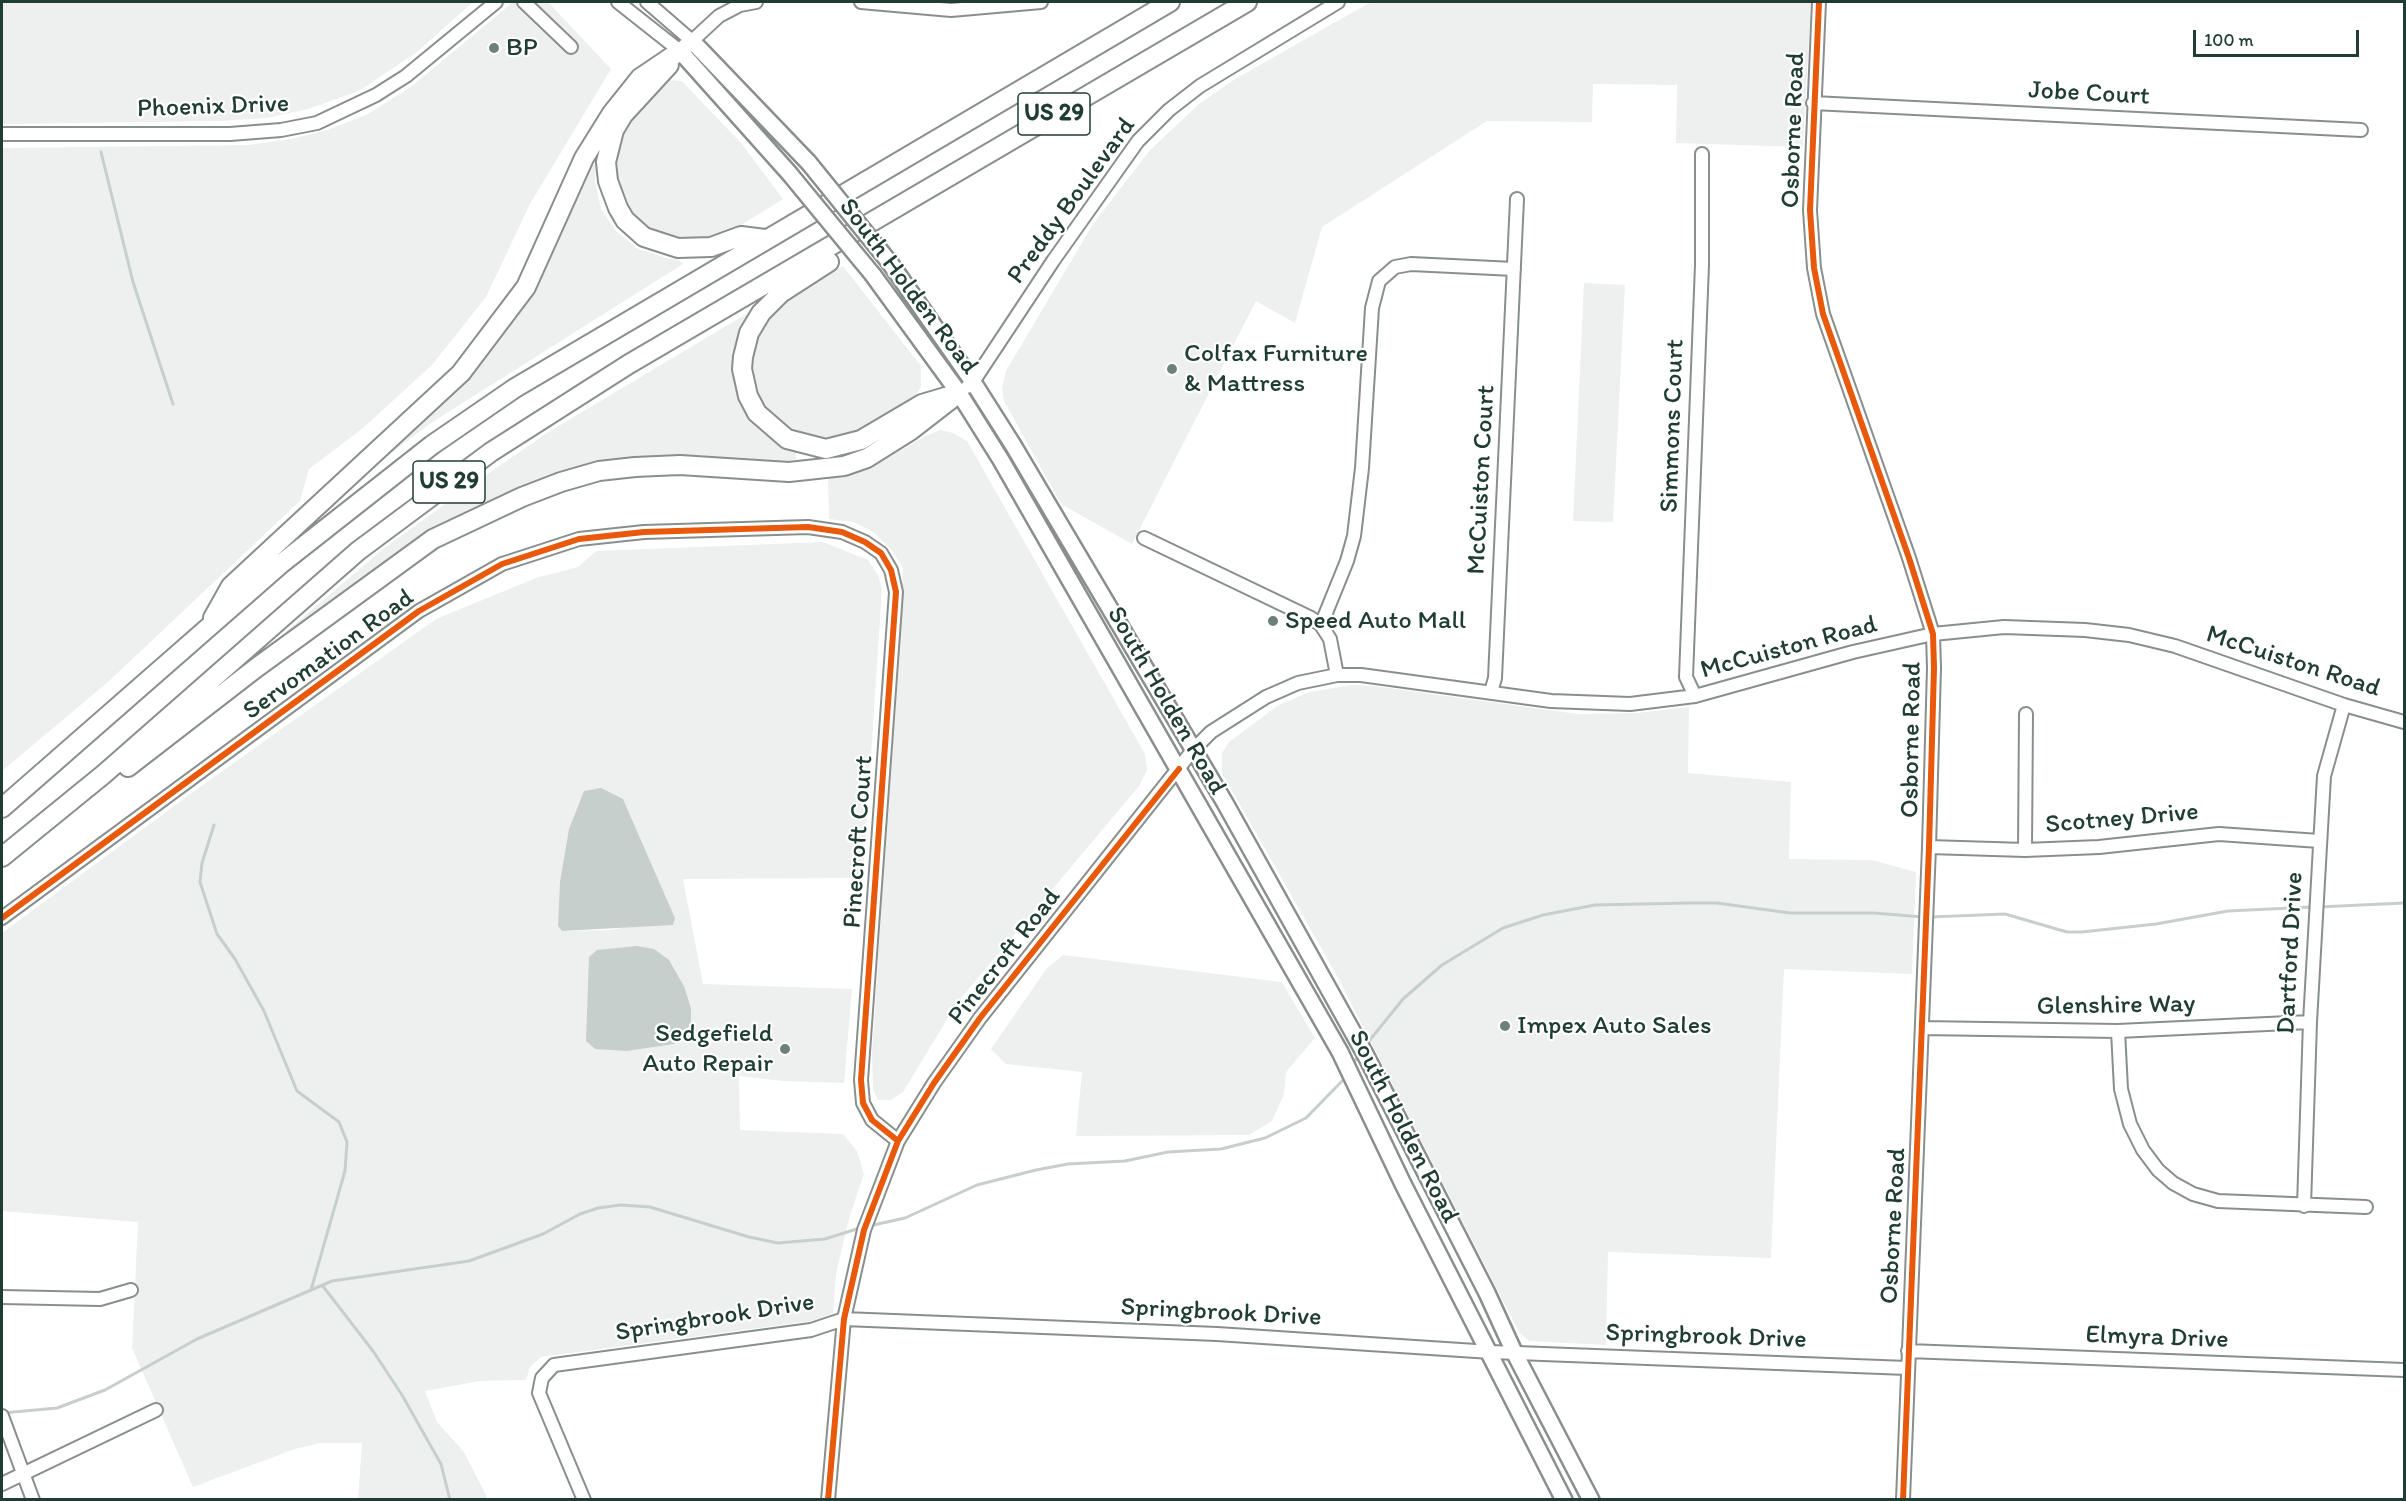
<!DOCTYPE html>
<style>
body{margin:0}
#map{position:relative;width:2406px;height:1501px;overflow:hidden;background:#fff;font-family:Itim,sans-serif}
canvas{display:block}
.frame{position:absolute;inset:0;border:3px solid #1f3d34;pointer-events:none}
.scale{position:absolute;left:2193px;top:30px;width:166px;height:27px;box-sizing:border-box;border:3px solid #1f3d34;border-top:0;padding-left:8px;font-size:18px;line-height:21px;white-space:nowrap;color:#1f3d34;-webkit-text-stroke:4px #fff;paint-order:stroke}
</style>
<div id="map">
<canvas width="2406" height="1501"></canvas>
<div class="frame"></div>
<div class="scale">100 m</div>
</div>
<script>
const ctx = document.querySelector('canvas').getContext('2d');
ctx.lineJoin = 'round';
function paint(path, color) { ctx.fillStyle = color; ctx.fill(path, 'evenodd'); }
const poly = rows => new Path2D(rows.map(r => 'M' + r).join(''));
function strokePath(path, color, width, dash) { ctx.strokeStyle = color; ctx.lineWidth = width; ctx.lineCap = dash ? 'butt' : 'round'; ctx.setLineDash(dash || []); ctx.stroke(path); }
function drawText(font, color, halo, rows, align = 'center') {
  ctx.font = font + ' Itim,sans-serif'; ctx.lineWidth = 4.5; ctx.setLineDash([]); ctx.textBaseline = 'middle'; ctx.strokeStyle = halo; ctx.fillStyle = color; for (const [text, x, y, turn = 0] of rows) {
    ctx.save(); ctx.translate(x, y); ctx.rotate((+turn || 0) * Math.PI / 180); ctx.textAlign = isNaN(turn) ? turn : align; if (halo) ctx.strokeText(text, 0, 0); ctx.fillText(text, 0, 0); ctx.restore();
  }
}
paint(poly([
 [2,2,473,2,417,52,359,91,308,109,267,118,221,121,2,124],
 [513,2,548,2,611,69,530,204,486,297,432,365,363,428,309,469,300,501,109,681,2,771,2,148,249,145,296,138,330,129,368,114,412,86],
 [1371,2,1811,2,1803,147,1676,143,1677,85,1593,84,1592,122,1487,121,1322,227,1295,323,1256,301,1132,544,1061,504,1004,401,1002,388,1006,371,1093,224,1150,150,1199,104,1235,79],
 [667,80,682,81,742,144,783,199,720,238,696,242,664,238,640,225,622,206,614,181,614,156,621,133],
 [593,154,597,155,595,180,601,209,616,231,638,249,666,258,679,260,683,264,431,423,361,476,476,366],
 [843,266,921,366,921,387,912,400,851,436,827,441,794,436,759,405,748,362,753,340,775,304],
 [1584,283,1625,285,1613,522,1573,521],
 [751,311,752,313,741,333,734,354,736,381,742,404,757,426,777,442,796,452,796,462,613,463,445,526,390,559,289,633,287,631,383,549,470,486,547,433],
 [940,430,953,433,967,441,1145,754,1147,770,1139,786,957,1003,903,1092,891,1100,878,1100,873,1089,872,1054,903,568,891,549,872,531,853,522,829,519,828,478,845,476,876,465,925,436],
 [823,542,868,560,878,575,882,589,863,878,683,879,703,984,852,989,844,1083,783,1081,739,1076,740,1130,843,1134,857,1151,864,1174,850,1215,836,1274,833,1314,811,1321,541,1357,530,1367,526,1380,480,1381,425,1391,437,1422,464,1452,488,1499,358,1499,362,1443,321,1443,295,1449,193,1487,132,1348,138,1222,2,1211,2,933,193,792,436,619,536,578,578,567,596,551],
 [623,799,675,918,611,930,563,931,558,926],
 [669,960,684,986,691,1008,691,1023,683,1039,674,1044,626,1051],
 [1352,685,1374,686,1578,714,1636,713,1689,707,1688,773,1791,782,1789,859,1872,860,1916,872,1912,974,1784,969,1771,1258,1608,1252,1606,1345,1529,1341,1519,1332,1337,976,1222,773,1222,753,1229,742,1277,706,1309,692],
 [1063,955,1282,982,1315,1038,1286,1072,1284,1094,1272,1121,1249,1135,1076,1136,1082,1072,1006,1064,991,1049,1047,968]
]), '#edf0ef');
paint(poly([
 [601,788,623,799,675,918,673,925,562,931,558,926,560,882,569,829,584,791],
 [637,946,654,949,669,960,684,986,691,1008,691,1023,683,1039,674,1044,627,1051,595,1049,586,1041,589,957,597,950]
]), '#c7cfcd');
strokePath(poly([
 [101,152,133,282,173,404],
 [214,825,202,863,200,882,217,934,235,959,264,1011,297,1091,339,1122,347,1142,345,1171,311,1290],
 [2318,907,2404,903],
 [1930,917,2005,914,2067,932,2082,932,2156,924,2228,911,2312,907],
 [1365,1046,1403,999,1442,965,1503,928,1543,915,1595,905,1689,903,1717,903,1790,913,1874,913,1923,917],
 [1352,1066,1359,1054],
 [869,1226,905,1218,977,1185,1036,1170,1068,1164,1125,1161,1168,1152,1221,1149,1265,1138,1306,1118,1346,1077],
 [322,1285,373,1351,402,1395,441,1464,450,1500],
 [3,1413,57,1408,105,1390,197,1339,332,1281,469,1261,543,1234,580,1214,598,1208,621,1205,650,1207,749,1237,778,1243,825,1239,860,1228]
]), '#c7cfcd', 3);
const minor = poly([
 [524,2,571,47],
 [618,2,680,51],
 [647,2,692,41,719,16,740,5,756,2],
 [861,2,951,10,1041,2],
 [1819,2,1810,210,1814,268,1823,314,1909,558,1933,634,1934,668,1929,847,1903,1500],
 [1813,103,2361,130],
 [2,134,230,134,281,130,317,123,376,95,406,76,496,2],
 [967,387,973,382,1053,261,1138,141,1169,110,1200,86,1338,2],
 [1144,538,1311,618,1321,625,1330,639,1337,675],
 [1321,625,1347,561,1354,536,1362,468,1372,308,1379,281,1395,267,1411,264,1514,269],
 [1491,692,1495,678,1517,199],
 [1695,696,1686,677,1702,265,1702,154],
 [1929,847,2025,850,2099,847,2219,834,2319,841],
 [2025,850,2026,714],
 [2,918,419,611,502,564,579,539,644,532,808,527,842,532,865,542,881,553,891,570,896,592,861,1080,863,1103,872,1120,898,1141],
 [1922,1028,2118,1031,2310,1022],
 [2118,1031,2121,1089,2130,1124,2143,1150,2158,1170,2173,1183,2193,1194,2218,1201,2366,1207],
 [2304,1206,2310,1022,2324,776,2344,705],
 [2,1297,100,1299,131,1290],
 [1908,1351,2404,1370],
 [2,1416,33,1500],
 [2,1484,156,1410],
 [584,1500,539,1393,542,1378,554,1365,811,1330,844,1319,1217,1334,1491,1352,1907,1368],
 [828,1500,844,1319,864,1230,898,1141,934,1083,980,1018,1193,750,1211,732,1266,697,1298,683,1337,675,1361,675,1551,701,1630,704,1695,696,1853,652,1933,634,2004,627,2085,630,2129,635,2175,646,2344,705,2404,722]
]);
const major = poly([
 [789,173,680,51,692,41,809,163],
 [890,263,973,382,1013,445,1225,803,1365,1054,1487,1293,1514,1352,1591,1500],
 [873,275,959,393,1001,460,1340,1052,1403,1184,1564,1500]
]);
const highway = poly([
 [669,65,623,115,614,130,606,162,608,181,618,208,625,220,644,237,678,248,711,247,741,236,765,239],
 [829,262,781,293,761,313,749,333,743,357,742,369,748,396,757,413,787,439,826,449,861,440,922,404,949,396],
 [213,618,231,586,461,373,526,287,584,158,612,113,640,78,680,51],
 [128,767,256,668,433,539,522,497,561,482,599,471,635,467,680,465,789,472,844,466,867,458,910,431,959,393],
 [2,808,282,563,432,445,515,388,1170,2],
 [2,857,104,774,358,551,491,452,629,364,1247,2]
]);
strokePath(minor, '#898f8d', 16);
strokePath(major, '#898f8d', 20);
strokePath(highway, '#898f8d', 22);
strokePath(minor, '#fff', 12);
strokePath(major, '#fff', 15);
strokePath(highway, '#fff', 18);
const majorBridge = poly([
 [809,163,890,263],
 [789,173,873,275]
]);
strokePath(majorBridge, '#898f8d', 20, []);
strokePath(majorBridge, '#fff', 15);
strokePath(poly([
 [1819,2,1810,210,1814,268,1823,314,1909,558,1933,634,1934,668,1929,847,1903,1500],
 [2,918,419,611,502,564,579,539,644,532,808,527,842,532,865,542,881,553,891,570,896,592,861,1080,863,1103,872,1120,898,1141],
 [828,1500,844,1319,864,1230,898,1141,934,1083,980,1018,1179,769]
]), '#e8590c', 6);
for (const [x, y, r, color] of [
 [494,48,6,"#6d817b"],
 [1172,369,6,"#6d817b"],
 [1273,621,6,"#6d817b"],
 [1505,1026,6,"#6d817b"],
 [785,1049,6,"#6d817b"]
]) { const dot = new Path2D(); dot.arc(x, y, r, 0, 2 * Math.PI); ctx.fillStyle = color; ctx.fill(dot); strokePath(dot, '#fff', 2); }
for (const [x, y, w] of [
 [1054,114,72],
 [449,482,72]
]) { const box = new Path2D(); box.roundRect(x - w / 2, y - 21, w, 42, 4.5); ctx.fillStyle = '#fff'; ctx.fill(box); strokePath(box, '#1f3d34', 1.5); }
drawText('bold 24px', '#1f3d34', null, [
 ["US 29",1054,114],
 ["US 29",449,482]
]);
drawText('26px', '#1f3d34', '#fff', [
 ["BP",506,48],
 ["Colfax Furniture",1184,354],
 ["& Mattress",1184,384],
 ["Speed Auto Mall",1285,621],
 ["Impex Auto Sales",1517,1026],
 ["Sedgefield",773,1034,"right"],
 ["Auto Repair",773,1064,"right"]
], 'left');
drawText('26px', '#1f3d34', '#fff', [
 ["Jobe Court",2089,94,3],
 ["Phoenix Drive",213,107,-2],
 ["Osborne Road",1794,130,-88],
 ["Preddy Boulevard",1072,201,-54],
 ["South Holden Road",908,287,53],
 ["Simmons Court",1673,426,-88],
 ["McCuiston Court",1482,480,-87],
 ["McCuiston Road",1789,648,-15],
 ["Servomation Road",329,655,-36],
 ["McCuiston Road",2293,662,18],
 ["South Holden Road",1166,701,60],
 ["Osborne Road",1912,740,-89],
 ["Scotney Drive",2122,819,-5],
 ["Pinecroft Court",859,842,-86],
 ["Dartford Drive",2291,953,-87],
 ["Pinecroft Road",1005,957,-52],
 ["Glenshire Way",2116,1006,-1],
 ["South Holden Road",1403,1127,63],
 ["Osborne Road",1894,1226,-87],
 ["Springbrook Drive",1221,1313,3],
 ["Springbrook Drive",715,1318,-9],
 ["Springbrook Drive",1706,1337,2],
 ["Elmyra Drive",2157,1338,2]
]);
</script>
